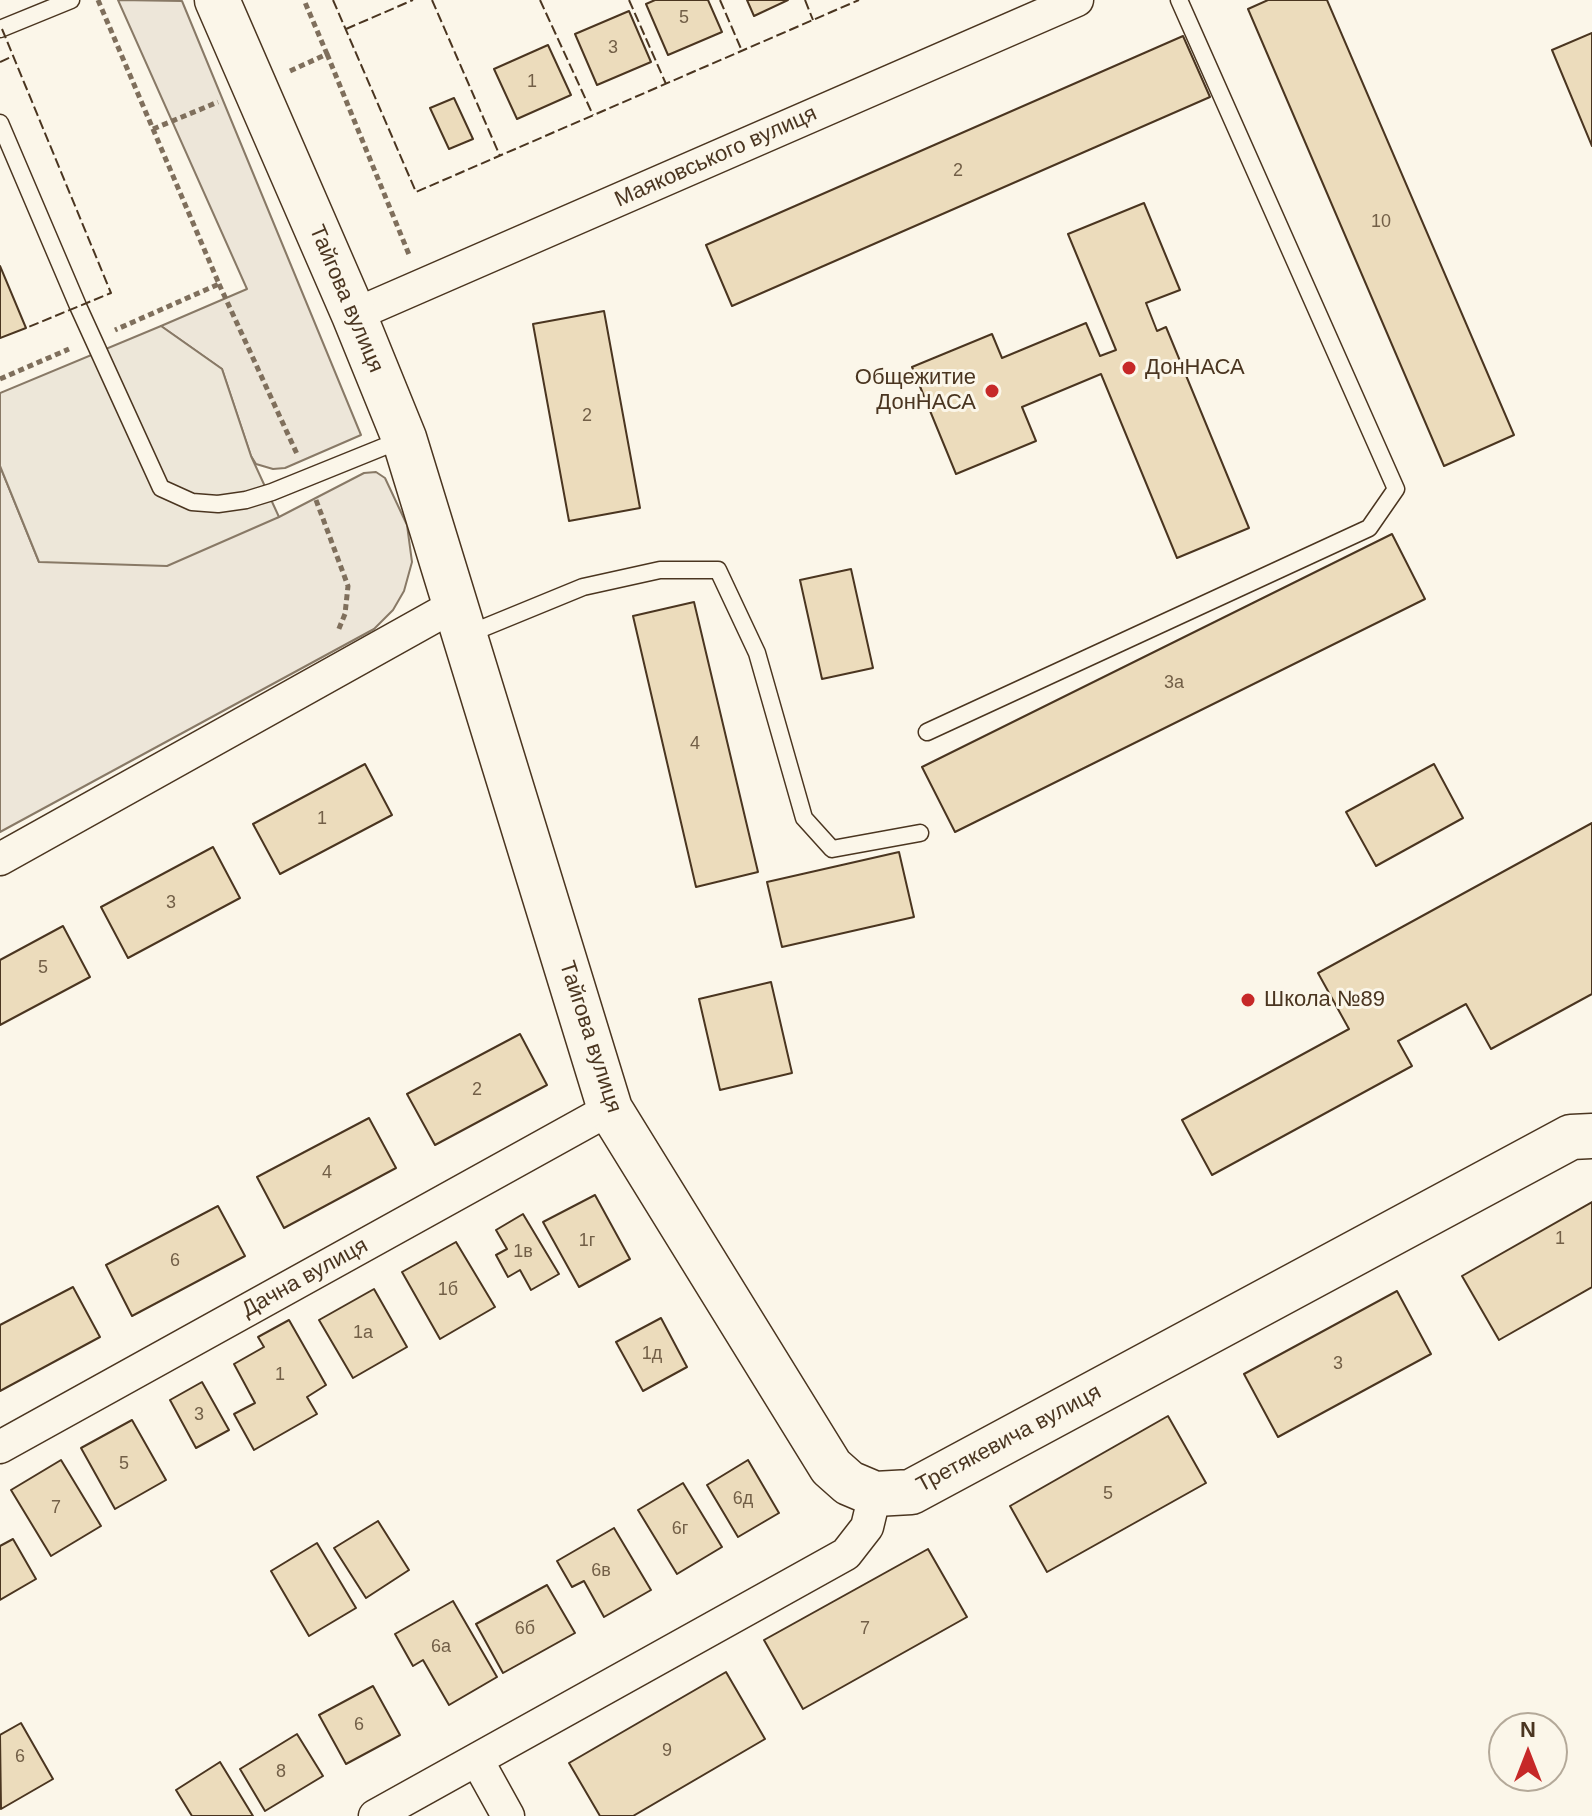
<!DOCTYPE html>
<meta charset="utf-8">
<style>
body{margin:0}
#map{position:relative;width:1592px;height:1816px;overflow:hidden;background:#fbf6e9;font-family:Helvetica,sans-serif}
canvas{display:block}
.north{position:absolute;left:1488px;top:1712px;width:80px;height:80px;box-sizing:border-box;background:#fbf6e9;border:2px solid #b4a999;border-radius:50%;rotate:0deg;font-size:22px;font-weight:700;line-height:32px;text-align:center;color:#4a3520}
.north::after{content:'';display:block;margin:auto;width:28px;height:36px;background:#c62828;clip-path:polygon(50% 0,100% 100%,50% 72%,0 100%)}
</style>
<div id="map">
<canvas width="1592" height="1816"></canvas>
<div class="north">N</div>
</div>
<script>
const ctx = document.querySelector('canvas').getContext('2d');
ctx.lineJoin = 'round';
function paint(path, color) { ctx.fillStyle = color; ctx.fill(path, 'evenodd'); }
const poly = rows => new Path2D(rows.map(r => 'M' + r).join(''));
function strokePath(path, color, width, dash) { ctx.strokeStyle = color; ctx.lineWidth = width; ctx.lineCap = dash ? 'butt' : 'round'; ctx.setLineDash(dash || []); ctx.stroke(path); }
function drawText(font, color, halo, rows, align = 'center') {
  ctx.font = font + ' Helvetica,sans-serif'; ctx.lineWidth = 6; ctx.setLineDash([]); ctx.textBaseline = 'middle'; ctx.strokeStyle = halo; ctx.fillStyle = color; for (const [text, x, y, turn = 0] of rows) {
    ctx.save(); ctx.translate(x, y); ctx.rotate((+turn || 0) * Math.PI / 180); ctx.textAlign = isNaN(turn) ? turn : align; if (halo) ctx.strokeText(text, 0, 0); ctx.fillText(text, 0, 0); ctx.restore();
  }
}
const green = poly([
 [118,0,182,1,361,435,285,468,273,469,256,464,251,456,222,369,161,326,247,289,118,0],
 [0,466,39,562,279,517,364,473,376,472,385,478,407,525,412,562,404,591,393,610,374,629,0,832,0,466]
]);
paint(green, '#ede6d9');
strokePath(green, '#887966', 2);
const parking = poly([
 [161,326,222,369,251,456,279,517,167,566,39,562,0,466,0,393,161,326]
]);
paint(parking, '#ede7d9');
strokePath(parking, '#887966', 2);
const building = poly([
 [655,0,708,0,722,32,668,55,646,4,655,0],
 [747,0,788,0,754,16,747,0],
 [1268,0,1327,0,1514,435,1444,466,1248,9,1268,0],
 [629,11,651,62,597,85,575,34,629,11],
 [1592,33,1592,146,1552,50,1592,33],
 [1183,36,1210,97,732,306,706,245,1183,36],
 [548,45,571,95,517,119,494,69,548,45],
 [454,98,473,139,449,149,430,108,454,98],
 [1144,203,1180,290,1146,303,1157,331,1166,327,1249,528,1177,558,1101,374,1022,407,1036,441,956,474,912,367,992,334,1002,358,1086,323,1100,356,1116,350,1068,234,1144,203],
 [0,266,26,328,0,338,0,266],
 [604,311,640,508,569,521,533,324,604,311],
 [1392,534,1425,599,955,832,922,767,1392,534],
 [851,569,873,668,822,679,800,580,851,569],
 [694,602,758,872,696,887,633,616,694,602],
 [365,764,392,815,280,874,253,824,365,764],
 [1434,764,1463,818,1376,866,1346,812,1434,764],
 [1592,823,1592,994,1491,1049,1466,1004,1398,1041,1412,1066,1212,1175,1182,1120,1349,1029,1318,973,1592,823],
 [213,847,240,898,128,958,101,907,213,847],
 [899,852,914,917,782,947,767,882,899,852],
 [63,926,90,977,0,1025,0,960,63,926],
 [771,982,792,1073,720,1090,699,999,771,982],
 [520,1034,547,1085,435,1145,407,1094,520,1034],
 [369,1118,396,1168,284,1228,257,1177,369,1118],
 [595,1195,630,1259,579,1287,543,1222,595,1195],
 [1592,1202,1592,1287,1499,1340,1462,1276,1592,1202],
 [218,1206,245,1256,132,1316,106,1265,218,1206],
 [523,1214,559,1274,531,1290,520,1270,508,1277,496,1255,507,1249,496,1230,523,1214],
 [456,1242,495,1307,440,1339,402,1272,456,1242],
 [73,1287,100,1337,0,1391,0,1325,73,1287],
 [374,1289,407,1347,353,1378,319,1320,374,1289],
 [1397,1291,1431,1354,1278,1437,1244,1374,1397,1291],
 [661,1318,687,1367,643,1391,616,1342,661,1318],
 [289,1320,326,1385,307,1397,317,1414,254,1450,234,1414,255,1403,234,1364,264,1347,258,1337,289,1320],
 [202,1382,229,1430,196,1448,170,1400,202,1382],
 [1168,1416,1206,1483,1047,1572,1010,1506,1168,1416],
 [132,1420,166,1480,115,1509,81,1448,132,1420],
 [61,1460,101,1526,51,1556,11,1490,61,1460],
 [748,1460,779,1513,738,1537,707,1485,748,1460],
 [683,1483,722,1547,677,1574,638,1510,683,1483],
 [378,1521,409,1570,366,1598,334,1548,378,1521],
 [614,1528,651,1590,604,1617,584,1581,572,1587,557,1561,614,1528],
 [13,1539,36,1579,0,1600,0,1546,13,1539],
 [317,1543,356,1608,309,1636,271,1571,317,1543],
 [928,1549,967,1617,803,1709,764,1640,928,1549],
 [547,1585,575,1633,503,1673,476,1624,547,1585],
 [453,1601,497,1677,449,1705,423,1660,413,1666,395,1634,453,1601],
 [726,1672,765,1739,633,1816,600,1816,569,1763,726,1672],
 [373,1686,400,1735,346,1764,319,1715,373,1686],
 [21,1723,53,1779,1,1809,0,1735,21,1723],
 [297,1734,323,1776,265,1811,240,1769,297,1734],
 [220,1762,253,1816,192,1816,176,1790,220,1762]
]);
paint(building, '#ecdcbc');
strokePath(building, '#4a3520', 2);
const lane = poly([
 [0,29,71,0],
 [0,123,78,306,161,488,192,502,218,504,246,500,272,492,403,439],
 [466,635,583,587,660,570,718,570,757,653,804,818,832,849,920,833],
 [927,732,1369,528,1396,489,1179,0]
]);
const street = poly([
 [354,315,1077,0],
 [0,859,455,605],
 [0,1447,610,1109],
 [477,1760,508,1816],
 [375,1816,846,1554,867,1527,875,1494]
]);
const secondary = poly([
 [217,0,354,315,404,438,610,1109,831,1467,849,1483,875,1494,911,1492,1571,1137,1592,1136]
]);
strokePath(lane, '#4a3520', 19);
strokePath(street, '#4a3520', 35);
strokePath(secondary, '#4a3520', 47);
strokePath(poly([
 [98,0,219,284,115,330],
 [327,54,410,257],
 [290,71,327,54,304,0],
 [153,129,218,102],
 [219,284,297,454],
 [0,379,69,349],
 [316,500,348,586,345,614,338,631]
]), '#7f6f5c', 5, [6, 4]);
strokePath(lane, '#fbf6e9', 16);
strokePath(street, '#fbf6e9', 32);
strokePath(secondary, '#fbf6e9', 44);
strokePath(poly([
 [333,0,416,192,859,0],
 [432,0,500,156],
 [540,0,593,115],
 [629,0,666,84],
 [720,0,742,51],
 [805,0,813,20],
 [2,29,111,293,26,328],
 [346,29,413,0],
 [0,62,13,56]
]), '#4a3520', 2, [10, 4]);
for (const [x, y, r, color] of [
 [1129,368,8,"#c62828"],
 [992,391,8,"#c62828"],
 [1248,1000,8,"#c62828"]
]) { const dot = new Path2D(); dot.arc(x, y, r, 0, 2 * Math.PI); ctx.fillStyle = color; ctx.fill(dot); strokePath(dot, '#fbf6e9', 3); }
drawText('18px', '#725f47', null, [
 ["5",684,18],
 ["3",613,48],
 ["1",532,82],
 ["2",958,171],
 ["10",1381,222],
 ["2",587,416],
 ["3а",1174,683],
 ["4",695,744],
 ["1",322,819],
 ["3",171,903],
 ["5",43,968],
 ["2",477,1090],
 ["4",327,1173],
 ["1",1560,1239],
 ["1г",587,1241],
 ["1в",523,1252],
 ["6",175,1261],
 ["1б",448,1290],
 ["1а",363,1333],
 ["1д",652,1354],
 ["3",1338,1364],
 ["1",280,1375],
 ["3",199,1415],
 ["5",124,1464],
 ["5",1108,1494],
 ["6д",743,1499],
 ["7",56,1508],
 ["6г",680,1529],
 ["6в",601,1571],
 ["6б",525,1629],
 ["7",865,1629],
 ["6а",441,1647],
 ["6",359,1725],
 ["9",667,1751],
 ["6",20,1757],
 ["8",281,1772]
]);
drawText('22px', '#4a3520', '#fbf6e9', [
 ["Маяковського вулиця",716,157,-24],
 ["Тайгова вулиця",346,299,67],
 ["Тайгова вулиця",590,1037,72],
 ["Дачна вулиця",305,1278,-29],
 ["Третякевича вулиця",1009,1439,-28]
]);
drawText('22px', '#4a3520', '#fbf6e9', [
 ["ДонНАСА",1145,368],
 ["Общежитие",976,378,"right"],
 ["ДонНАСА",976,403,"right"],
 ["Школа №89",1264,1000]
], 'left');
</script>
